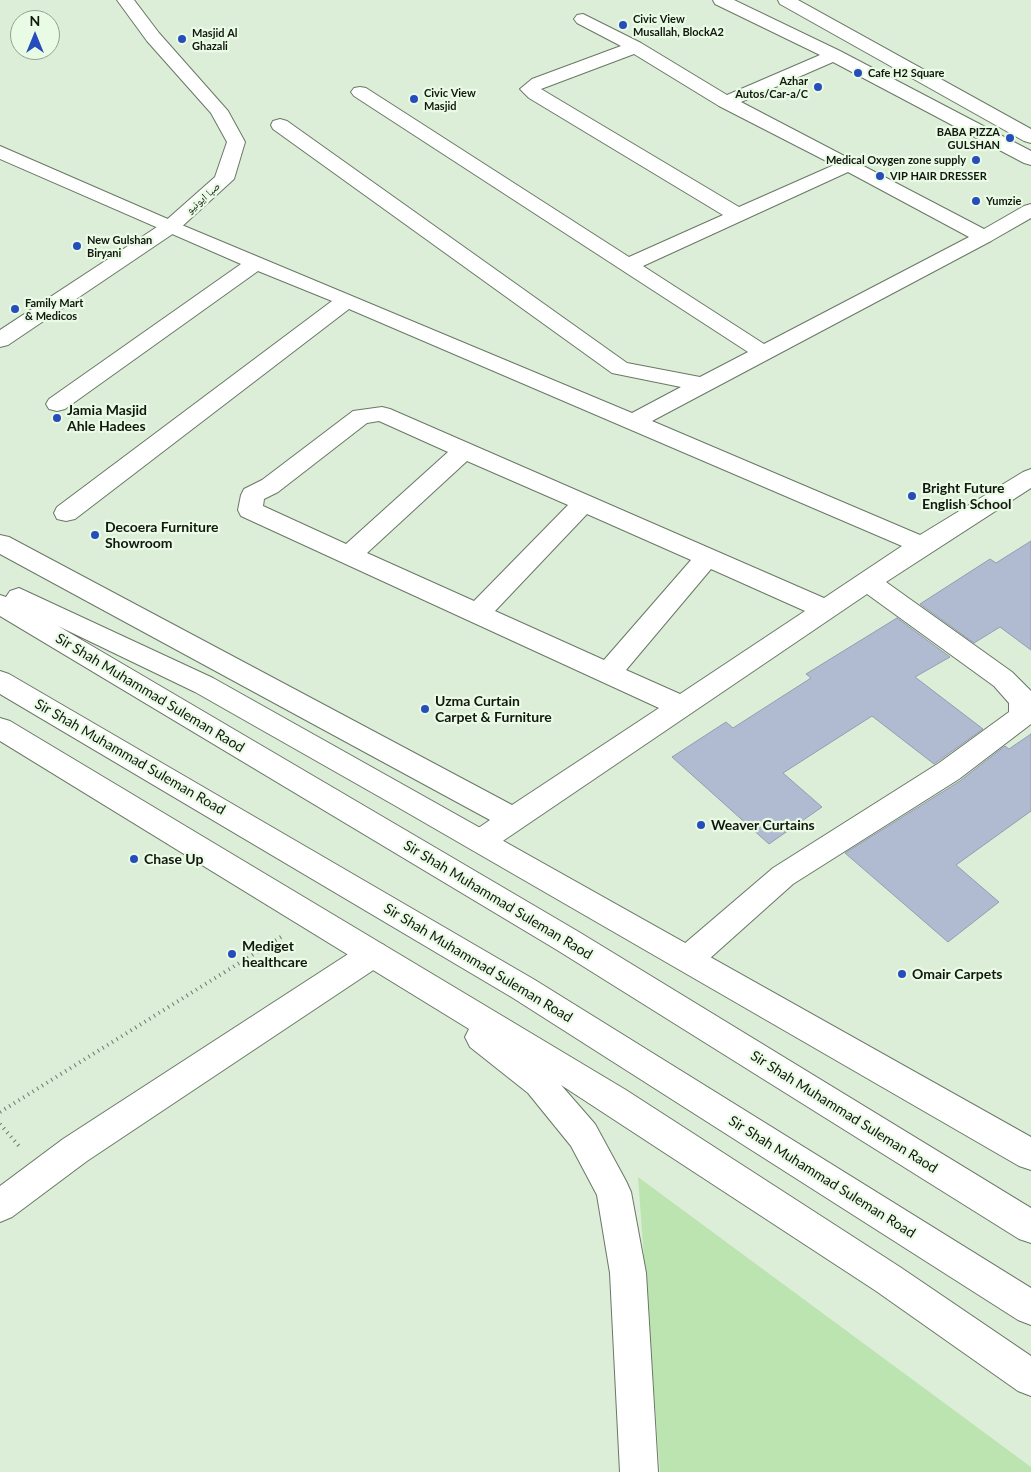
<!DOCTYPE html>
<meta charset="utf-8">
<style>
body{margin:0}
#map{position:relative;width:1031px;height:1472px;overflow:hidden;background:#dcedd8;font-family:Lato,sans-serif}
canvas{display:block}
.north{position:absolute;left:10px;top:10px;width:50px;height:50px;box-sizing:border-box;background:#eafbe5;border:1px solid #94a090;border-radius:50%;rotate:0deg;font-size:14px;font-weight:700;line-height:20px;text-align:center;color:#121810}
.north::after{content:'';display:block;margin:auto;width:18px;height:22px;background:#264dbc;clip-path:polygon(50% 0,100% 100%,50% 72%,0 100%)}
</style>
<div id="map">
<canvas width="1031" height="1472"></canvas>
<div class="north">N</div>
</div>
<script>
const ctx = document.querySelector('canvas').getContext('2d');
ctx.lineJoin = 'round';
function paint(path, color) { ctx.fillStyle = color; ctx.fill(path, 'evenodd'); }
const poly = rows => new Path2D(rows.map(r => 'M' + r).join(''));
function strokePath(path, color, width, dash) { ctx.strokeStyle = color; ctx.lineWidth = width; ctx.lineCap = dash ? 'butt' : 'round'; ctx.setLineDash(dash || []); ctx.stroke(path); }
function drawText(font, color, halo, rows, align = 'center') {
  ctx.font = font + ' Lato,"Noto Naskh Arabic",sans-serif'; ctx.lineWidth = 4.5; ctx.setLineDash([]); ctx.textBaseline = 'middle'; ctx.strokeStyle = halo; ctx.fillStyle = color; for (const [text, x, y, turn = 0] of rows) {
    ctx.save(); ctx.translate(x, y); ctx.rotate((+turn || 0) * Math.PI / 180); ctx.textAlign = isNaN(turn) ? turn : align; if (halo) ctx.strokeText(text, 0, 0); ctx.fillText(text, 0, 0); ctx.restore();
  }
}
paint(poly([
 [638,1177,1031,1467,1031,1472,660,1472]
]), '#bbe4b0');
const building = poly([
 [1031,541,1031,650,1000,627,974,643,920,604,990,559,996,563,1031,541],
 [897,618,950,657,915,677,983,729,934,764,872,716,783,773,822,807,769,844,672,757,726,722,733,728,811,678,806,674,897,618],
 [1031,734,1031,811,956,865,999,902,948,942,845,853,960,781,1005,746,1009,749,1031,734]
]);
paint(building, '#b0bad0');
strokePath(building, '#939db2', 1);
const minor = poly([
 [713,0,734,0,840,51,1031,151,1031,165,1024,163,833,62,741,102,984,229,1024,206,1031,204,1031,218,991,241,652,421,920,535,1023,472,1031,469,1031,488,886,582,1012,672,1031,691,1031,724,959,779,793,884,699,968,688,972,677,968,673,959,677,950,773,868,939,763,1009,712,1009,703,994,686,867,594,491,849,481,853,471,849,466,841,471,833,490,820,0,554,0,535,9,537,512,805,659,708,241,516,238,510,241,495,244,489,262,480,353,411,382,407,390,409,824,598,902,546,349,309,75,519,66,521,57,519,54,513,57,507,332,301,258,271,65,409,57,411,49,409,46,404,49,399,241,264,0,159,0,146,177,223,632,413,681,387,612,373,273,129,271,125,273,121,280,119,287,121,627,363,700,377,748,352,354,96,351,92,354,88,360,87,366,88,629,257,723,215,529,98,520,89,532,79,621,46,577,23,574,19,577,15,583,14,641,43,727,95,820,55,715,4,713,0],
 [634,54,719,106,834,165,739,207,541,89,634,54],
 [848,172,969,237,764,344,643,266,848,172],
 [379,421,448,452,346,544,263,506,264,499,278,492,367,423,379,421],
 [467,461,568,505,474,601,367,553,467,461],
 [587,514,691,560,604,660,495,611,587,514],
 [711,569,805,611,680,694,626,670,711,569],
 [778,0,798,0,1031,129,1031,143,1024,141,780,4,778,0],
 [373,941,384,945,388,954,384,963,87,1161,12,1217,0,1222,0,1186,63,1139,362,945,373,941]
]);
const major = poly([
 [117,0,134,0,159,33,228,111,245,142,234,179,177,231,8,345,0,347,0,330,163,223,215,177,227,142,211,113,147,41,117,0]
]);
const highway = poly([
 [19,588,213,678,1031,1137,1031,1170,1019,1166,394,805,195,692,58,626,579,932,1031,1208,1031,1243,1019,1239,557,950,0,616,0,595,6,597,10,591,19,588],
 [0,671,9,674,535,980,1031,1288,1031,1325,1018,1320,513,998,0,694,0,671],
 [0,718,10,721,626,1090,900,1267,1031,1356,1031,1396,1018,1391,876,1291,561,1085,595,1124,626,1181,631,1192,646,1273,658,1472,620,1472,610,1273,597,1195,571,1146,528,1093,470,1047,465,1037,469,1029,0,741,0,718]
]);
strokePath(minor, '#697865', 2);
strokePath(major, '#697865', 2);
strokePath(highway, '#697865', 2);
strokePath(poly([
 [0,1112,281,937],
 [0,1124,19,1146]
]), '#6e796b', 4, [1, 4.5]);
paint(minor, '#fff');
paint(major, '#fff');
paint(highway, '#fff');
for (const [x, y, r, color] of [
 [623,25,5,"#264dbc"],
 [182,39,5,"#264dbc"],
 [858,73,5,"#264dbc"],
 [818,87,5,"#264dbc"],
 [414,99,5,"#264dbc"],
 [1010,138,5,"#264dbc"],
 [976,160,5,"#264dbc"],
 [880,176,5,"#264dbc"],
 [976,201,5,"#264dbc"],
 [77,246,5,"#264dbc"],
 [15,309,5,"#264dbc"],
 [57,418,5,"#264dbc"],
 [912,496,5,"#264dbc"],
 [95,535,5,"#264dbc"],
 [425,709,5,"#264dbc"],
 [701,825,5,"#264dbc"],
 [134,859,5,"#264dbc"],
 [232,954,5,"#264dbc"],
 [902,974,5,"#264dbc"]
]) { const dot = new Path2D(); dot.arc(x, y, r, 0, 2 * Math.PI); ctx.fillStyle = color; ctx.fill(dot); strokePath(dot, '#eafbe5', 2); }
drawText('bold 11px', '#121810', '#eafbe5', [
 ["Civic View",633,19],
 ["Musallah, BlockA2",633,32],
 ["Masjid Al",192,33],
 ["Ghazali",192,46],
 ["Cafe H2 Square",868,73],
 ["Azhar",808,81,"right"],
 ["Autos/Car-a/C",808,94,"right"],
 ["Civic View",424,93],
 ["Masjid",424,106],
 ["BABA PIZZA",1000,132,"right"],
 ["GULSHAN",1000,145,"right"],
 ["Medical Oxygen zone supply",966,160,"right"],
 ["VIP HAIR DRESSER",890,176],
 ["Yumzie",986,201],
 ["New Gulshan",87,240],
 ["Biryani",87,253],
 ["Family Mart",25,303],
 ["& Medicos",25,316]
], 'left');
drawText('11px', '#121810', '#eafbe5', [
 ["صبا ایونیو",203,198,-41]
]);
drawText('bold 14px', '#121810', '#eafbe5', [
 ["Jamia Masjid",67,410],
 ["Ahle Hadees",67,426],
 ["Bright Future",922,488],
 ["English School",922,504],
 ["Decoera Furniture",105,527],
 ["Showroom",105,543],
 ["Uzma Curtain",435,701],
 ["Carpet & Furniture",435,717],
 ["Weaver Curtains",711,825],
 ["Chase Up",144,859],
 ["Mediget",242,946],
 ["healthcare",242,962],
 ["Omair Carpets",912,974]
], 'left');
drawText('14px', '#121810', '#eafbe5', [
 ["Sir Shah Muhammad Suleman Raod",150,693,31],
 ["Sir Shah Muhammad Suleman Road",130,757,30],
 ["Sir Shah Muhammad Suleman Raod",498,900,31],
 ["Sir Shah Muhammad Suleman Road",478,963,31],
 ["Sir Shah Muhammad Suleman Raod",844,1112,32],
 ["Sir Shah Muhammad Suleman Road",822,1177,32]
]);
</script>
